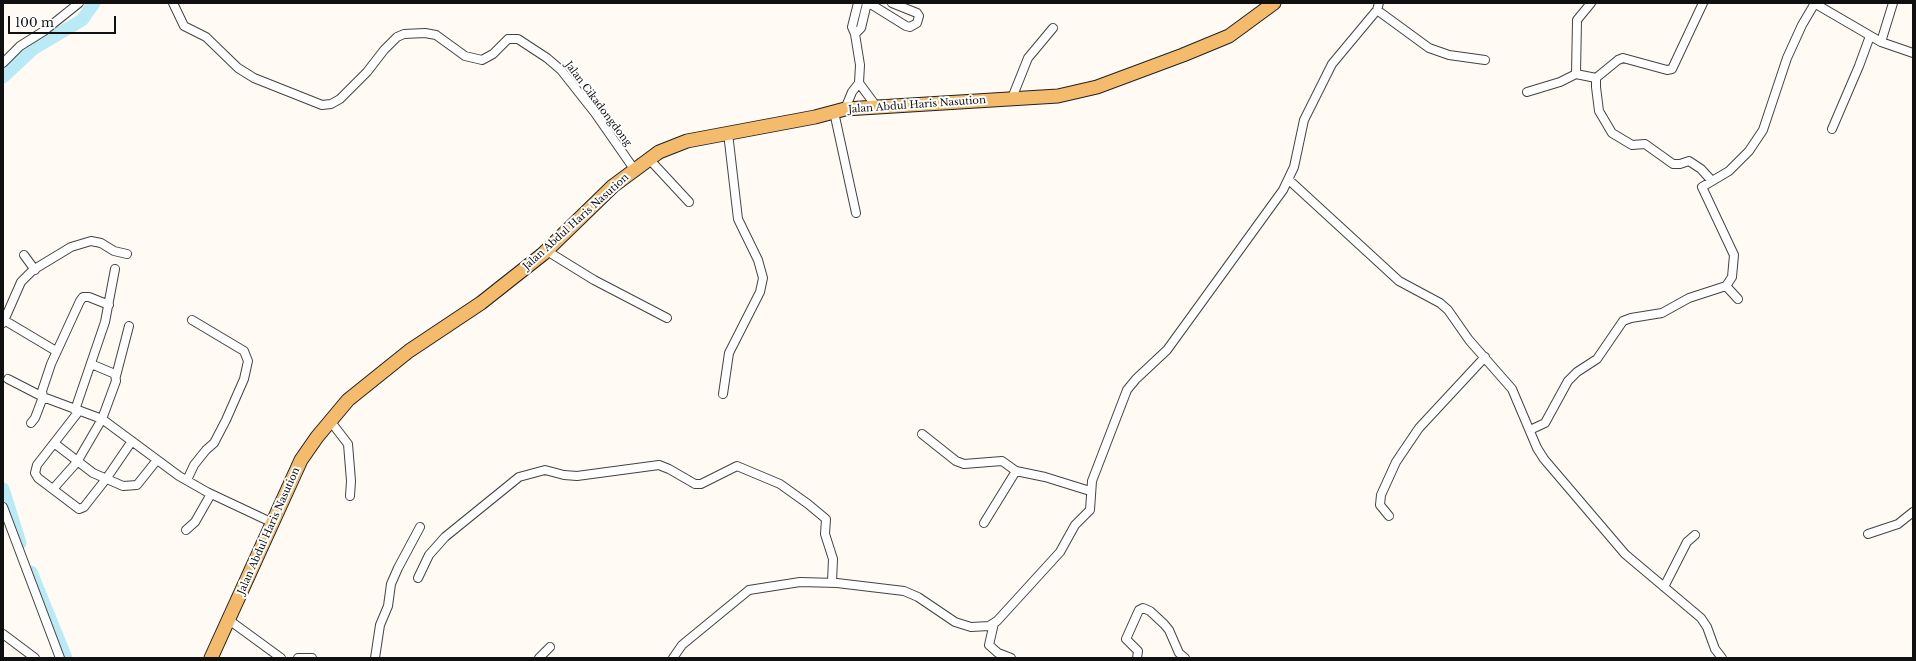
<!DOCTYPE html>
<style>
body{margin:0}
#map{position:relative;width:1916px;height:661px;overflow:hidden;background:#fffbf4;font-family:"Libre Baskerville",serif}
canvas{display:block}
.frame{position:absolute;inset:0;border:4px solid #101010;pointer-events:none}
.scale{position:absolute;left:8px;top:16px;width:108px;height:18px;box-sizing:border-box;border:2px solid #101010;border-top:0;padding-left:5px;font-size:12px;line-height:14px;white-space:nowrap;color:#101010;-webkit-text-stroke:3px #fff;paint-order:stroke}
</style>
<div id="map">
<canvas width="1916" height="661"></canvas>
<div class="frame"></div>
<div class="scale">100 m</div>
</div>
<script>
const ctx = document.querySelector('canvas').getContext('2d');
ctx.lineJoin = 'round';
const poly = rows => new Path2D(rows.map(r => 'M' + r).join(''));
function strokePath(path, color, width, dash) { ctx.strokeStyle = color; ctx.lineWidth = width; ctx.lineCap = dash ? 'butt' : 'round'; ctx.setLineDash(dash || []); ctx.stroke(path); }
function drawText(font, color, halo, rows, align = 'center') {
  ctx.font = font + ' "Libre Baskerville",serif'; ctx.lineWidth = 4; ctx.setLineDash([]); ctx.textBaseline = 'middle'; ctx.strokeStyle = halo; ctx.fillStyle = color; for (const [text, x, y, turn = 0] of rows) {
    ctx.save(); ctx.translate(x, y); ctx.rotate((+turn || 0) * Math.PI / 180); ctx.textAlign = isNaN(turn) ? turn : align; if (halo) ctx.strokeText(text, 0, 0); ctx.fillText(text, 0, 0); ctx.restore();
  }
}
strokePath(poly([
 [3,77,33,49,82,20,94,3],
 [3,489,20,543],
 [31,572,66,658]
]), '#baeaf5', 13);
const minor = poly([
 [173,3,184,26,206,37,238,68,254,78,322,105,331,104,340,99,367,72,384,50,397,37,404,34,425,33,436,35,465,56,482,60,493,54,508,39,518,39,547,58,561,70,595,113,634,169],
 [869,3,906,26,910,27,917,23,919,16,917,13,892,3],
 [1703,3,1672,69,1667,70,1623,58,1618,60,1596,78,1596,87,1599,111,1612,133,1632,145,1645,144,1673,164,1680,164,1689,161,1701,169,1712,181],
 [1814,3,1881,42,1913,53],
 [1377,10,1429,48,1449,55,1485,60],
 [855,34,861,28,867,3],
 [1881,42,1893,3],
 [3,63,20,46,44,31,79,3],
 [1576,74,1596,78],
 [859,83,876,106],
 [1527,92,1560,82,1576,74,1577,20,1591,3],
 [1012,98,1028,58,1053,28],
 [845,109,852,92,859,83,860,65,855,34,852,27,858,3],
 [834,112,856,213],
 [1832,129,1859,66,1870,36],
 [650,160,689,202],
 [1289,180,1399,281,1440,303,1448,310,1469,340,1512,389,1537,448,1544,459,1625,554,1701,618,1707,627,1715,649,1722,658],
 [547,251,594,280,667,318],
 [24,255,35,270],
 [1738,299,1726,286,1732,277,1734,255,1702,187,1729,171,1749,151,1763,130,1787,58,1802,25,1815,3],
 [109,305,89,297,83,297,80,301,51,364,42,391,43,397,102,419,179,476,207,492,273,523],
 [3,323,21,282,33,270,71,247,91,241,101,243,114,251,127,254],
 [9,323,56,351],
 [116,376,129,326],
 [8,379,43,397],
 [723,394,729,353,760,292,763,278,758,260,738,219,728,133],
 [75,410,105,322,115,269],
 [79,411,37,465,35,473,38,478,79,509,84,507,106,479,132,441],
 [331,422,348,444,351,481,350,496],
 [31,423,35,418,43,397],
 [1530,430,1545,423,1568,381,1577,372,1597,359,1623,321,1631,318,1662,313,1689,298,1726,286],
 [922,434,956,461,964,464,1002,461,1016,471,1045,477,1090,491],
 [54,443,93,473,123,486,137,485,157,460],
 [187,480,194,465,206,450,214,443,226,420,244,379,248,361,244,351,192,320],
 [53,489,77,462,102,419,116,381,115,374,91,364],
 [3,507,60,658],
 [1389,516,1380,505,1381,495,1396,462,1419,428,1485,357],
 [984,523,1016,471],
 [186,530,195,522,211,494],
 [1868,534,1898,524,1913,512],
 [418,578,429,555,445,537,519,477,545,470,564,475,577,476,659,465,669,469,695,484,701,484,737,466,780,484,808,504,826,519,825,534,833,559,832,582],
 [1664,587,1687,542,1695,535],
 [229,620,281,658],
 [994,623,989,645,998,653,1011,658],
 [3,634,35,658],
 [298,658,312,658],
 [375,658,380,625,388,606,391,584,398,568,420,527],
 [539,658,550,647],
 [673,658,682,645,749,590,800,582,837,583,904,591,918,597,955,622,971,627,989,626,997,621,1060,552,1075,525,1090,510,1092,481,1127,390,1136,379,1167,350,1283,190,1294,167,1304,120,1332,64,1377,10,1379,3],
 [1137,658,1138,651,1126,639,1139,610,1143,608,1150,611,1164,624,1169,630,1179,653,1185,658]
]);
const primary = poly([
 [211,658,301,460,317,437,348,400,409,351,481,303,543,254,613,186,659,152,687,141,815,117,845,109,1058,96,1097,87,1183,55,1229,36,1274,3]
]);
strokePath(minor, '#434343', 10);
strokePath(primary, '#212121', 15);
strokePath(minor, '#fff', 8);
strokePath(primary, '#f5bb6d', 13);
drawText('10px', '#101010', '#fff', [
 ["Jalan Cikadongdong",598,104,53],
 ["Jalan Abdul Haris Nasution",917,105,-4],
 ["Jalan Abdul Haris Nasution",576,222,-42],
 ["Jalan Abdul Haris Nasution",269,531,-66]
]);
</script>
